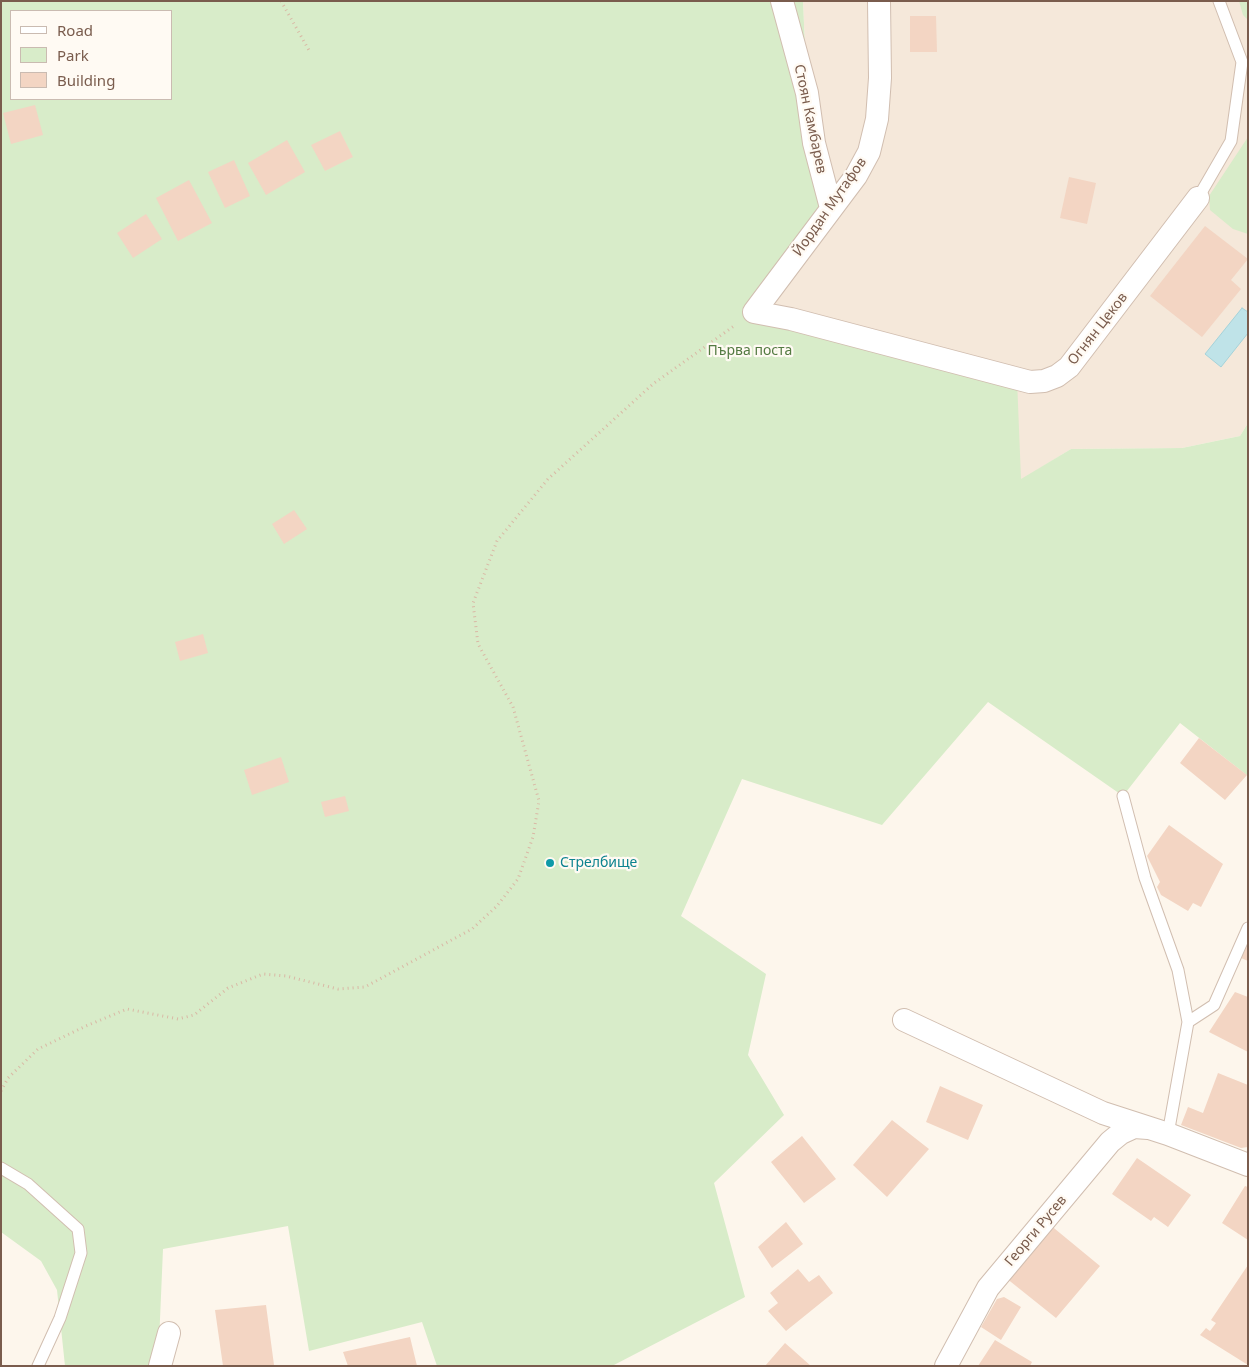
<!DOCTYPE html>
<meta charset="utf-8">
<style>
body{margin:0}
#map{position:relative;width:1249px;height:1367px;overflow:hidden;background:#fdf6ec;font-family:"Noto Sans",sans-serif}
canvas{display:block}
.frame{position:absolute;inset:0;border:2px solid #7a5c4d;pointer-events:none}
.legend{position:absolute;left:10px;top:10px;width:162px;height:90px;box-sizing:border-box;background:#fffaf3;border:1px solid #cabbb1;margin:0;padding:6px 9px;list-style:none;font-size:15px;color:#7a5c4d}
.legend li{display:flex;align-items:center;gap:10px;height:25px}
.legend b{width:25px;border:1px solid #cabbb1}
</style>
<div id="map">
<canvas width="1249" height="1367"></canvas>
<div class="frame"></div>
<ul class="legend">
<li><b style="height:6px;background:#fff"></b>Road</li>
<li><b style="height:14px;background:#d8ecc9"></b>Park</li>
<li><b style="height:14px;background:#f3d5c3"></b>Building</li>
</ul>
</div>
<script>
const ctx = document.querySelector('canvas').getContext('2d');
ctx.lineJoin = 'round';
function paint(path, color) { ctx.fillStyle = color; ctx.fill(path, 'evenodd'); }
const poly = rows => new Path2D(rows.map(r => 'M' + r).join(''));
function strokePath(path, color, width, dash) { ctx.strokeStyle = color; ctx.lineWidth = width; ctx.lineCap = dash ? 'butt' : 'round'; ctx.setLineDash(dash || []); ctx.stroke(path); }
function drawText(font, color, halo, rows, align = 'center') {
  ctx.font = font + ' "Noto Sans",sans-serif'; ctx.lineWidth = 4.5; ctx.setLineDash([]); ctx.textBaseline = 'middle'; ctx.strokeStyle = halo; ctx.fillStyle = color; for (const [text, x, y, turn = 0] of rows) {
    ctx.save(); ctx.translate(x, y); ctx.rotate((+turn || 0) * Math.PI / 180); ctx.textAlign = isNaN(turn) ? turn : align; if (halo) ctx.strokeText(text, 0, 0); ctx.fillText(text, 0, 0); ctx.restore();
  }
}
paint(poly([
 [803,1,1248,1,1248,423,1240,436,1182,448,1071,449,1021,480,754,312,807,93]
]), '#f5e8da');
paint(poly([
 [1,1,803,1,807,93,831,208,755,311,1017,379,1021,479,1071,449,1182,448,1240,436,1248,423,1248,776,1180,723,1123,796,988,702,882,825,742,779,681,916,766,974,748,1055,784,1115,714,1183,745,1297,612,1366,437,1366,422,1322,309,1351,288,1226,163,1249,158,1366,65,1366,57,1290,41,1261,1,1232],
 [11,11,171,11,171,99,11,99],
 [1239,1,1248,1,1248,20,1243,15],
 [1248,137,1248,234,1233,229,1210,210,1209,196]
]), '#d8ecc9');
const water = poly([
 [1242,308,1248,312,1248,333,1221,367,1205,354,1242,308]
]);
paint(water, '#bfe3e8');
strokePath(water, '#a5d3da', 1);
paint(poly([
 [910,16,936,16,937,52,910,52],
 [35,105,43,135,11,144,3,113],
 [340,131,353,157,325,171,311,145],
 [287,140,305,172,266,195,248,163],
 [234,160,250,196,225,208,208,172],
 [1069,177,1096,183,1087,224,1060,218],
 [189,180,212,223,178,241,156,198],
 [146,214,162,239,133,258,117,233],
 [1205,226,1248,259,1231,280,1241,289,1202,337,1150,296],
 [294,510,307,529,284,544,272,524],
 [203,634,208,653,180,661,175,642],
 [1199,738,1247,775,1225,800,1180,763],
 [281,757,289,782,252,795,244,770],
 [345,796,349,811,325,817,321,802],
 [1169,825,1223,864,1201,907,1193,903,1188,911,1161,895,1157,887,1160,882,1147,856],
 [1248,944,1248,961,1241,958],
 [1235,992,1248,997,1248,1052,1209,1032],
 [1218,1073,1248,1085,1248,1147,1241,1148,1181,1125,1188,1107,1203,1113],
 [940,1086,983,1105,968,1140,926,1122],
 [892,1120,929,1149,887,1197,853,1165],
 [802,1136,836,1179,804,1203,771,1162],
 [1137,1158,1191,1195,1168,1227,1154,1217,1151,1221,1112,1194],
 [1245,1186,1248,1187,1248,1240,1222,1223],
 [786,1222,803,1244,772,1268,758,1247],
 [1049,1224,1100,1266,1056,1318,1006,1278],
 [1248,1265,1248,1365,1200,1335,1206,1328,1210,1331,1216,1323,1211,1320],
 [798,1269,809,1282,819,1275,833,1293,786,1331,768,1311,778,1303,770,1293],
 [1004,1297,1021,1307,1001,1340,981,1327,997,1299],
 [266,1305,274,1365,223,1366,215,1310],
 [410,1337,417,1366,348,1366,343,1352],
 [995,1340,1032,1362,1030,1366,978,1366],
 [785,1343,811,1366,765,1366]
]), '#f3d5c3');
const lane = poly([
 [1198,198,1231,141,1242,62,1219,1],
 [1123,796,1145,878,1178,970,1188,1022],
 [1168,1134,1188,1022,1214,1005,1248,928],
 [1,1168,28,1184,78,1229,81,1253,60,1318,38,1366]
]);
const street = poly([
 [782,1,807,93,814,143,831,208],
 [879,1,880,78,877,119,869,152,856,176,754,312,791,319,1030,382,1044,381,1057,376,1069,367,1198,198],
 [904,1020,1103,1113,1168,1134,1248,1165],
 [160,1366,169,1333],
 [946,1366,988,1288,1110,1142,1121,1133,1134,1127,1148,1128]
]);
strokePath(lane, '#d1beb0', 13);
strokePath(street, '#d1beb0', 24);
strokePath(poly([
 [281,1,310,52],
 [1,1091,8,1078,38,1049,86,1026,127,1009,178,1019,194,1015,228,988,263,974,286,976,338,989,365,987,472,929,497,906,518,879,533,837,539,801,513,707,478,644,473,603,497,541,548,479,653,384,734,326]
]), '#d9b8a5', 3, [1, 4]);
strokePath(lane, '#fff', 11);
strokePath(street, '#fff', 22);
for (const [x, y, r, color] of [
 [550,863,5,"#0f9aa8"]
]) { const dot = new Path2D(); dot.arc(x, y, r, 0, 2 * Math.PI); ctx.fillStyle = color; ctx.fill(dot); strokePath(dot, '#fffaf3', 2); }
drawText('14px', '#7a5c4d', '#fffaf3', [
 ["Стоян Камбарев",810,119,78],
 ["Йордан Мутафов",830,207,-55],
 ["Огнян Цеков",1098,329,-52],
 ["Георги Русев",1036,1231,-50]
]);
drawText('14px', '#537a41', '#fffaf3', [
 ["Първа поста",750,351]
]);
drawText('14px', '#0d838f', '#fffaf3', [
 ["Стрелбище",560,863]
], 'left');
</script>
